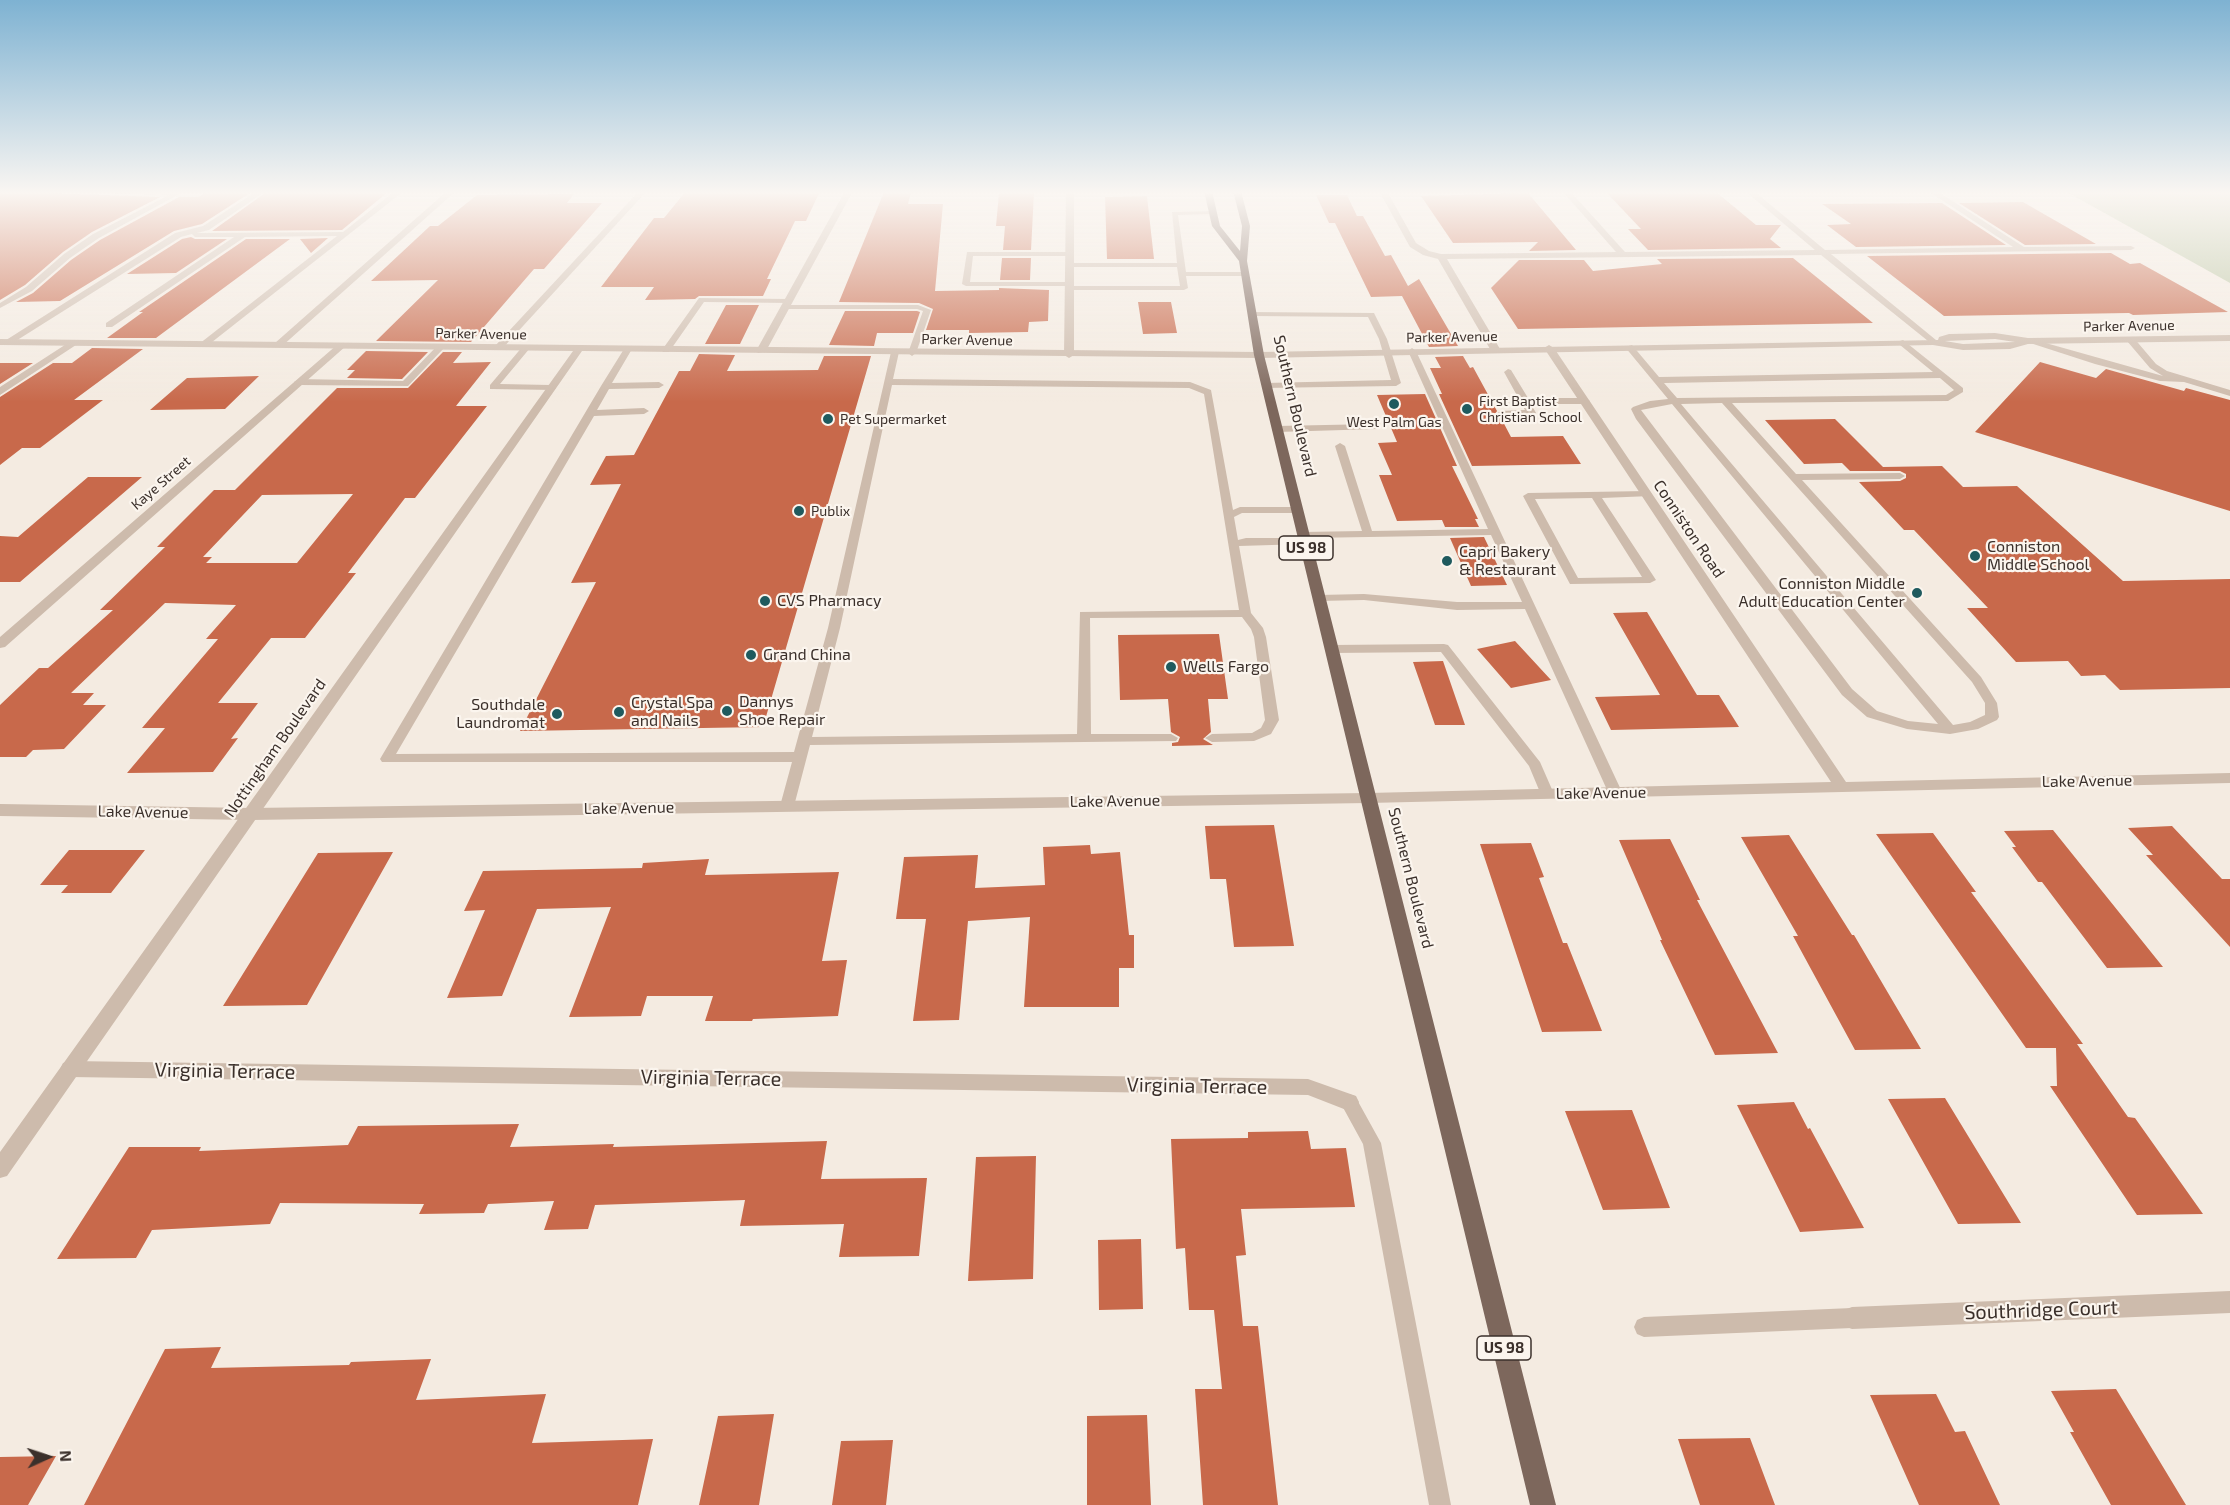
<!DOCTYPE html>
<style>
body{margin:0}
#map{position:relative;width:2230px;height:1505px;overflow:hidden;background:#f4ebe1;font-family:"Exo 2",sans-serif}
canvas{display:block}
.north{position:absolute;left:18px;top:1427px;width:60px;height:60px;-webkit-text-stroke:4px #fbf5ee;paint-order:stroke;rotate:87deg;font-size:16px;font-weight:700;line-height:24px;text-align:center;color:#3b302b}
.north::after{content:'';display:block;margin:auto;width:21px;height:27px;background:#3b302b;clip-path:polygon(50% 0,100% 100%,50% 72%,0 100%)}
</style>
<div id="map">
<canvas width="2230" height="1505"></canvas>
<div class="north">N</div>
</div>
<script>
const ctx = document.querySelector('canvas').getContext('2d');
ctx.lineJoin = 'round';
function paint(path, color) { ctx.fillStyle = color; ctx.fill(path, 'evenodd'); }
const poly = rows => new Path2D(rows.map(r => 'M' + r).join(''));
function strokePath(path, color, width, dash) { ctx.strokeStyle = color; ctx.lineWidth = width; ctx.lineCap = dash ? 'butt' : 'round'; ctx.setLineDash(dash || []); ctx.stroke(path); }
function drawText(font, color, halo, rows, align = 'center') {
  ctx.font = font + ' "Exo 2",sans-serif'; ctx.lineWidth = 4.5; ctx.setLineDash([]); ctx.textBaseline = 'middle'; ctx.strokeStyle = halo; ctx.fillStyle = color; for (const [text, x, y, turn = 0] of rows) {
    ctx.save(); ctx.translate(x, y); ctx.rotate((+turn || 0) * Math.PI / 180); ctx.textAlign = isNaN(turn) ? turn : align; if (halo) ctx.strokeText(text, 0, 0); ctx.fillText(text, 0, 0); ctx.restore();
  }
}
paint(poly([
 [2065,191,2230,191,2230,283]
]), '#b8c4a0');
paint(poly([
 [208,191,253,191,202,224,174,231,60,301,16,302,33,293,71,260,100,240,179,197,198,197],
 [268,191,389,191,342,230,212,231],
 [686,191,820,191,806,221,795,221,767,279,771,279,763,296,699,296,695,299,645,300,654,287,601,287,654,218,664,218],
 [1605,191,1715,191,1756,225,1781,225,1770,239,1781,248,1648,250,1628,229,1641,229],
 [0,192,106,195,160,197,92,232,63,252,25,285,0,300],
 [884,192,911,192,908,204,943,204,935,291,999,290,999,288,1049,290,1048,321,1029,322,1028,332,969,333,969,330,926,330,933,309,919,303,839,302],
 [999,193,1034,193,1031,250,1003,250,1005,226,996,226],
 [1528,193,1576,250,1529,251,1538,242,1453,243,1421,196],
 [574,194,567,203,602,203,544,269,534,269,471,342,376,341,438,280,371,281,430,226,438,226,477,195],
 [1316,195,1347,195,1357,216,1363,216,1385,256,1391,255,1408,286,1419,279,1458,346,1429,347,1402,296,1371,297,1335,223,1329,223],
 [1147,196,1154,259,1107,259,1105,197],
 [2023,202,2096,244,2025,245,1959,203],
 [1942,203,2006,245,1856,247,1827,225,1851,224,1822,204],
 [191,237,195,239,227,239,176,273,127,274,182,239],
 [328,238,311,253,300,239],
 [246,239,290,239,156,338,107,338,143,312,139,312,145,308],
 [2111,253,2130,264,2140,263,2228,312,2133,315,2129,313,1944,316,1867,256],
 [1002,258,1031,258,1030,280,1000,280],
 [1793,258,1873,323,1518,329,1491,288,1519,260,1584,260,1593,271,1662,264,1657,259],
 [1138,302,1171,302,1177,333,1143,334],
 [726,305,759,305,740,344,705,344],
 [845,311,917,311,920,312,913,333,877,333,874,346,829,345],
 [92,348,143,349,74,400,103,400,40,448,22,448,0,465,0,397,53,363,72,363],
 [366,351,428,352,402,379,347,378,355,370,347,370],
 [443,352,462,352,453,363,491,362,456,406,487,406,415,498,405,498,348,573,356,573,305,638,271,638,218,703,258,703,231,739,238,738,213,772,127,773,165,728,142,728,218,639,206,639,236,605,165,603,71,693,94,693,83,705,106,705,64,749,33,750,26,757,0,757,0,705,39,668,48,668,113,610,100,610,165,547,157,547,214,490,235,490,337,388,408,388],
 [353,494,297,563,206,563,212,557,203,557,262,495],
 [699,354,735,355,727,371,818,370,824,356,871,356,763,727,520,731,596,582,571,583,621,484,590,485,606,456,634,455,679,371,690,371],
 [1463,356,1470,368,1473,367,1497,411,1494,416,1501,418,1511,437,1563,436,1581,464,1472,466,1439,394,1442,394,1430,368,1441,368,1435,357],
 [2040,362,2096,378,2106,369,2184,391,2186,388,2230,400,2230,511,1975,432],
 [0,363,33,363,0,384],
 [259,376,225,409,150,410,187,378],
 [1425,394,1457,466,1452,466,1478,519,1475,519,1479,527,1445,527,1442,520,1397,521,1379,475,1392,475,1378,443,1397,442,1377,395],
 [1835,419,1883,467,1942,466,1963,487,2017,486,2123,581,2230,579,2230,688,2120,690,2105,675,2081,676,2068,661,2016,662,1967,608,1988,608,1914,530,1904,530,1859,482,1900,481,1906,478,1906,474,1900,471,1850,471,1842,463,1804,464,1765,420],
 [88,477,142,477,20,582,0,582,0,536,18,537],
 [1484,537,1507,585,1471,586,1450,538],
 [1647,612,1697,695,1719,695,1739,727,1611,730,1595,697,1660,695,1613,613],
 [1219,634,1228,699,1208,699,1211,732,1203,739,1213,745,1172,746,1172,743,1178,742,1180,737,1171,732,1168,699,1120,700,1118,635],
 [1515,641,1551,680,1511,688,1477,649],
 [1443,661,1465,725,1435,725,1413,662],
 [1274,825,1294,946,1234,947,1226,879,1210,879,1205,826],
 [2172,826,2222,879,2230,879,2230,947,2146,855,2153,855,2128,828],
 [2053,830,2163,967,2107,968,2042,882,2038,882,2012,847,2016,847,2004,831],
 [1933,833,1976,892,1971,892,2083,1044,2077,1044,2128,1117,2135,1118,2203,1214,2137,1215,2050,1086,2057,1086,2056,1048,2026,1048,1876,834],
 [1789,835,1852,935,1854,935,1921,1049,1855,1050,1793,936,1798,936,1741,837],
 [1670,839,1700,900,1697,900,1778,1053,1715,1055,1660,940,1662,940,1619,840],
 [1531,843,1544,877,1539,878,1563,943,1567,943,1602,1031,1542,1032,1480,844],
 [1090,845,1091,854,1120,852,1129,935,1134,935,1134,968,1119,968,1119,1007,1024,1007,1030,917,968,921,959,1020,913,1021,926,919,896,919,904,857,978,855,975,888,1045,885,1043,847],
 [69,850,145,850,111,893,61,893,68,885,40,885],
 [393,852,307,1005,223,1006,318,853],
 [709,859,705,875,839,872,822,961,847,960,838,1016,753,1019,752,1021,705,1021,713,996,647,996,641,1016,569,1017,611,907,537,909,502,996,447,998,485,910,464,911,483,871,642,868,643,863],
 [1945,1098,2021,1223,1958,1224,1888,1099],
 [1794,1102,1808,1129,1810,1128,1864,1228,1800,1232,1737,1105],
 [1632,1110,1670,1208,1603,1210,1565,1111],
 [519,1124,510,1147,614,1144,613,1147,827,1141,821,1179,927,1178,919,1256,839,1257,844,1224,740,1226,745,1200,595,1205,588,1229,544,1230,554,1201,488,1204,484,1213,419,1214,424,1204,280,1203,270,1224,152,1230,136,1258,57,1259,129,1147,201,1147,199,1151,348,1145,358,1126],
 [1308,1131,1311,1149,1346,1148,1355,1207,1241,1209,1246,1255,1236,1256,1243,1326,1258,1326,1278,1505,1203,1505,1195,1389,1222,1389,1214,1310,1189,1310,1185,1248,1176,1249,1171,1139,1248,1138,1248,1132],
 [1036,1156,1033,1279,968,1281,976,1157],
 [1141,1239,1143,1309,1099,1310,1098,1240],
 [221,1347,211,1368,349,1365,351,1362,431,1359,416,1400,546,1394,532,1443,653,1439,638,1505,84,1505,165,1349],
 [2116,1389,2186,1505,2111,1505,2070,1432,2074,1432,2051,1391],
 [1936,1394,1955,1432,1965,1431,2000,1505,1919,1505,1870,1395],
 [774,1414,759,1505,699,1505,718,1416],
 [1147,1415,1151,1505,1087,1505,1087,1416],
 [1750,1438,1775,1505,1700,1505,1678,1439],
 [893,1440,886,1505,832,1505,841,1441],
 [56,1456,28,1505,0,1505,0,1457]
]), '#c8694b');
paint(poly([
 [104,191,185,191,99,238,70,258,32,291,0,308,0,303,26,287,64,254,93,234,169,195,107,193,104,191],
 [1214,211,1216,214,1178,215,1186,272,1249,272,1249,276,1186,276,1188,288,1184,290,1067,290,1067,286,966,286,962,284,967,252,1072,252,1072,256,973,256,970,282,1072,282,1072,286,1180,286,1177,267,1070,267,1066,265,1070,263,1177,263,1172,212,1214,211],
 [699,298,789,299,793,301,789,303,704,302,669,352,663,352,662,350,699,298],
 [782,305,918,305,931,310,916,353,912,356,908,353,923,311,917,309,785,309,781,307,782,305],
 [1249,312,1374,313,1387,339,1401,383,1396,386,1263,388,1263,384,1266,383,1391,380,1379,339,1368,317,1252,316,1249,316,1249,312],
 [2127,337,2133,337,2156,364,2167,371,2230,390,2230,396,2184,382,2160,381,2095,364,2024,341,2028,338,2163,376,2150,368,2127,341,2127,337],
 [1903,340,1963,388,1963,392,1948,401,1732,403,1796,474,1900,473,1905,476,1900,479,1802,480,1981,677,1997,703,1999,717,1997,720,1978,729,1950,734,1907,729,1867,717,1842,695,1636,419,1631,409,1633,407,1650,401,1668,399,1625,347,1632,345,1659,377,1933,372,1900,345,1900,341,1903,340],
 [1940,378,1954,390,1946,395,1677,398,1664,383,1940,378],
 [1722,403,1972,682,1985,703,1985,715,1970,722,1953,725,1681,404,1722,403],
 [1672,404,1938,724,1908,721,1877,711,1852,689,1641,410,1672,404],
 [438,345,445,347,408,386,299,385,294,382,299,379,403,381,438,345],
 [526,345,530,348,500,384,551,385,556,388,554,390,490,389,490,385,523,346,526,345],
 [628,346,632,349,612,383,659,382,664,385,659,388,609,389,597,410,644,408,649,411,644,414,594,416,396,754,794,752,828,628,891,352,895,349,899,352,893,379,1190,382,1211,390,1233,510,1240,507,1297,507,1302,510,1297,513,1242,513,1234,517,1238,540,1246,538,1301,538,1298,535,1303,532,1362,531,1335,446,1340,443,1345,446,1372,531,1488,529,1408,351,1412,348,1416,351,1622,792,1615,797,1608,792,1525,609,1457,610,1364,600,1319,601,1313,598,1319,595,1364,594,1457,602,1522,602,1491,535,1307,538,1310,541,1305,544,1239,546,1251,613,1263,628,1266,637,1279,720,1271,734,1254,741,1212,742,1205,738,1212,734,1252,733,1261,728,1265,720,1254,637,1251,629,1242,617,1090,618,1091,734,1171,734,1178,738,1176,741,810,745,794,806,787,811,780,806,792,762,382,762,380,759,601,386,624,349,628,346],
 [892,385,1189,388,1204,394,1239,610,1080,612,1077,734,812,737,840,628,892,385],
 [1508,369,1511,370,1528,398,1585,398,1590,401,1585,404,1531,404,1536,413,1534,415,1498,416,1496,414,1501,411,1525,410,1504,372,1508,369],
 [1374,424,1379,427,1377,429,1277,432,1272,429,1277,426,1374,424],
 [1647,491,1652,494,1651,496,1602,498,1656,580,1650,583,1570,584,1523,496,1528,493,1647,491],
 [1592,498,1642,577,1578,578,1535,499,1592,498],
 [1444,644,1448,645,1540,762,1554,794,1552,797,1542,797,1529,766,1441,652,1331,653,1325,649,1331,645,1444,644],
 [1349,1094,1355,1096,1381,1143,1451,1505,1429,1505,1363,1144,1340,1102,1343,1096,1349,1094],
 [1852,1308,1859,1311,1862,1318,1859,1325,1852,1328,1644,1337,1637,1334,1634,1327,1637,1320,1644,1317,1852,1308]
]), '#cdbbac');
paint(poly([
 [257,191,266,191,209,230,197,233,343,232,395,191,404,191,207,346,199,344,337,236,245,237,112,327,106,327,106,323,234,237,195,237,192,234,181,237,11,344,3,342,175,233,203,226,257,191],
 [447,191,456,191,281,347,275,347,275,343,447,191],
 [639,191,647,191,501,350,495,350,495,346,639,191],
 [845,191,853,191,766,351,758,353,756,351,845,191],
 [1066,191,1074,191,1074,355,1069,358,1064,355,1066,191],
 [1379,191,1387,191,1416,243,1429,251,1441,254,1616,252,1562,191,1570,191,1625,252,1815,250,1745,191,1754,191,1825,250,2013,247,1928,191,1937,191,2024,247,2131,246,2135,248,2131,250,1831,254,1936,340,1938,342,1933,345,1821,255,1447,259,1500,349,1495,352,1490,349,1438,259,1423,255,1410,247,1379,191],
 [71,341,79,343,0,395,0,387,71,341],
 [338,344,346,346,5,647,0,648,0,637,338,344],
 [1549,345,1554,348,1846,782,2230,773,2230,783,1368,803,251,820,0,816,0,804,251,808,1368,793,1831,782,1544,348,1549,345],
 [70,1061,1308,1079,1356,1096,1359,1102,1356,1108,1349,1111,1308,1095,70,1077,63,1075,60,1069,63,1063,70,1061],
 [2230,1291,2230,1313,1852,1329,1844,1326,1841,1318,1844,1310,1852,1307,2230,1291]
]), '#cdbbac');
paint(poly([
 [1995,333,2028,338,2230,335,2230,341,2028,344,2010,349,1963,350,1933,345,1259,358,582,351,7,1176,0,1178,0,1152,573,351,0,345,0,339,1259,352,1938,340,1939,337,1949,334,1995,333],
 [1995,339,2015,342,1963,344,1945,341,1995,339]
]), '#cdbbac');
paint(poly([
 [1204,191,1212,191,1220,226,1240,251,1242,226,1233,191,1241,191,1250,226,1247,261,1264,355,1556,1505,1530,1505,1254,355,1239,261,1212,226,1204,191]
]), '#7d675c');
const sky = ctx.createLinearGradient(0, 0, 0, 402);
sky.addColorStop(0, '#7eb2d2');
sky.addColorStop(0.48, '#faf6f2');
sky.addColorStop(1, '#faf6f200');
ctx.fillStyle = sky;
ctx.fillRect(0, 0, 2230, 402);
for (const [x, y, r, color] of [
 [1394,404,6,"#1f5a5e"],
 [1467,409,6,"#1f5a5e"],
 [828,419,6,"#1f5a5e"],
 [799,511,6,"#1f5a5e"],
 [1975,556,6,"#1f5a5e"],
 [1447,561,6,"#1f5a5e"],
 [1917,593,6,"#1f5a5e"],
 [765,601,6,"#1f5a5e"],
 [751,655,6,"#1f5a5e"],
 [1171,667,6,"#1f5a5e"],
 [727,711,6,"#1f5a5e"],
 [619,712,6,"#1f5a5e"],
 [557,714,6,"#1f5a5e"]
]) { const dot = new Path2D(); dot.arc(x, y, r, 0, 2 * Math.PI); ctx.fillStyle = color; ctx.fill(dot); strokePath(dot, '#fbf5ee', 2); }
drawText('14px', '#3b302b', '#fbf5ee', [
 ["Parker Avenue",2129,326,-1],
 ["Parker Avenue",481,334,1],
 ["Parker Avenue",1452,337,-1],
 ["Parker Avenue",967,340,1],
 ["Kaye Street",161,483,-41]
]);
drawText('14px', '#3b302b', '#fbf5ee', [
 ["First Baptist",1479,401],
 ["Christian School",1479,417],
 ["Pet Supermarket",840,419],
 ["West Palm Gas",1394,422,"center"],
 ["Publix",811,511]
], 'left');
for (const [x, y, w] of [
 [1306,548,54],
 [1504,1348,54]
]) { const box = new Path2D(); box.roundRect(x - w / 2, y - 12, w, 24, 4.5); ctx.fillStyle = '#fbf5ee'; ctx.fill(box); strokePath(box, '#3b302b', 1.5); }
drawText('bold 15px', '#3b302b', null, [
 ["US 98",1306,548],
 ["US 98",1504,1348]
]);
drawText('16px', '#3b302b', '#fbf5ee', [
 ["Southern Boulevard",1295,406,77],
 ["Conniston Road",1689,529,56],
 ["Nottingham Boulevard",275,748,-55],
 ["Lake Avenue",2087,781,-1],
 ["Lake Avenue",1601,793,-1],
 ["Lake Avenue",1115,801,-1],
 ["Lake Avenue",629,808,-1],
 ["Lake Avenue",143,812,1],
 ["Southern Boulevard",1411,878,76]
]);
drawText('16px', '#3b302b', '#fbf5ee', [
 ["Conniston",1987,547],
 ["Middle School",1987,565],
 ["Capri Bakery",1459,552],
 ["& Restaurant",1459,570],
 ["Conniston Middle",1905,584,"right"],
 ["Adult Education Center",1905,602,"right"],
 ["CVS Pharmacy",777,601],
 ["Grand China",763,655],
 ["Wells Fargo",1183,667],
 ["Dannys",739,702],
 ["Shoe Repair",739,720],
 ["Crystal Spa",631,703],
 ["and Nails",631,721],
 ["Southdale",545,705,"right"],
 ["Laundromat",545,723,"right"]
], 'left');
drawText('20px', '#3b302b', '#fbf5ee', [
 ["Virginia Terrace",225,1071,1],
 ["Virginia Terrace",711,1078,1],
 ["Virginia Terrace",1197,1086,1],
 ["Southridge Court",2041,1310,-2]
]);
</script>
